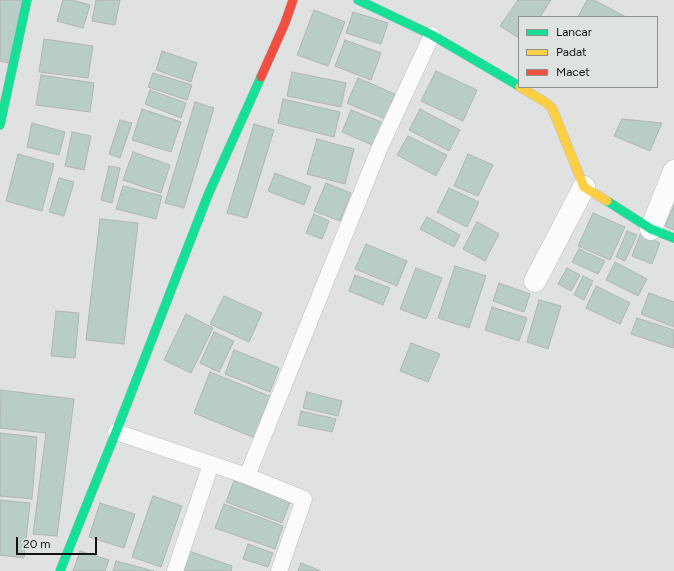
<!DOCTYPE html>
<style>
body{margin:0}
#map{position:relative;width:674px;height:571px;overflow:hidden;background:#dfe2e1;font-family:Figtree,sans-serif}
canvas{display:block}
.legend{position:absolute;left:518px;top:16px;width:140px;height:72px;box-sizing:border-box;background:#dee3e1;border:1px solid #8c908f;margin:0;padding:5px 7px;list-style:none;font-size:12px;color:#121413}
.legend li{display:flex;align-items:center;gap:8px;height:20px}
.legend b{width:20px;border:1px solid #8c908f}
.scale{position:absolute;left:16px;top:537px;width:81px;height:18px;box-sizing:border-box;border:2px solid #121413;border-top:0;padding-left:5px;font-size:12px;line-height:14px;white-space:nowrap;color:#121413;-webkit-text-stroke:3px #dee3e1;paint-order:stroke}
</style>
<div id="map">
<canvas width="674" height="571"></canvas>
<ul class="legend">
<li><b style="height:5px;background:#16e098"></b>Lancar</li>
<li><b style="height:5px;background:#ffcf43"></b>Padat</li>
<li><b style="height:5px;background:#f24e42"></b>Macet</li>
</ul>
<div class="scale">20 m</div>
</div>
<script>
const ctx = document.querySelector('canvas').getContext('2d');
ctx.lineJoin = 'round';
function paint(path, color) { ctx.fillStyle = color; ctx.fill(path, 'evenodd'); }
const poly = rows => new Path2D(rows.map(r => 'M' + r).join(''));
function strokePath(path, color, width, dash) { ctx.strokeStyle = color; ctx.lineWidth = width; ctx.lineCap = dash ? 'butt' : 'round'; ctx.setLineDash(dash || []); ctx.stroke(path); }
const building = poly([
 [0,0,27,0,13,64,0,61,0,0],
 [63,0,72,0,90,5,83,28,57,21,63,0],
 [96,0,120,0,115,25,92,21,96,0],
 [518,0,551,0,540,17,519,17,519,38,500,26,518,0],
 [587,0,594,0,626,17,578,17,587,0],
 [314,10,345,22,328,66,297,55,314,10],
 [353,12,388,23,381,44,346,33,353,12],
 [44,39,93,46,88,78,39,72,44,39],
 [345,40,381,53,371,80,335,66,345,40],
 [162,51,197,63,191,82,156,70,162,51],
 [436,71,477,90,463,121,421,101,436,71],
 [292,72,346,83,341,107,287,96,292,72],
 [153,73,192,85,187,100,148,87,153,73],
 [41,75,94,83,90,112,36,105,41,75],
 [358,78,395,94,385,119,347,103,358,78],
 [150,90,186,103,181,118,145,104,150,90],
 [283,99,340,112,334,137,278,123,283,99],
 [195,102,214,108,184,208,165,203,195,102],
 [142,109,181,122,171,152,132,140,142,109],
 [420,109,460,130,449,151,409,130,420,109],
 [351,110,384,123,375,146,342,132,351,110],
 [622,119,662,123,650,151,614,136,622,119],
 [120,120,132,123,120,158,109,154,120,120],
 [32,123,65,132,59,155,27,147,32,123],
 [254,124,274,130,247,218,227,213,254,124],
 [72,132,91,136,84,170,65,166,72,132],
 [408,136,447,155,436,176,397,155,408,136],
 [317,139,354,149,345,184,307,174,317,139],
 [133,152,170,165,161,193,123,180,133,152],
 [18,154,54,164,42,211,6,201,18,154],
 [468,154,493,165,478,196,454,186,468,154],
 [109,166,120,168,112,203,101,200,109,166],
 [275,173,311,187,304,205,268,191,275,173],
 [59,178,74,182,64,216,49,212,59,178],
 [326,183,351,193,340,221,314,211,326,183],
 [123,186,162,196,156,219,116,209,123,186],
 [449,188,479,202,467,227,437,212,449,188],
 [674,205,674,230,665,226,674,205],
 [593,213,625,227,610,260,578,246,593,213],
 [314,214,329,221,322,239,306,233,314,214],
 [427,217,460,235,454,247,420,229,427,217],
 [100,219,138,223,124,344,86,340,100,219],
 [477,222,499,234,485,261,463,249,477,222],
 [627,231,637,235,625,261,616,257,627,231],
 [640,235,660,243,652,264,632,256,640,235],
 [366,244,407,261,397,286,355,269,366,244],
 [579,249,605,261,598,274,572,262,579,249],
 [615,262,647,279,638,296,606,280,615,262],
 [455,266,486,276,469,328,438,318,455,266],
 [416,268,442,278,426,319,400,309,416,268],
 [567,268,580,275,571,291,558,284,567,268],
 [355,275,390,288,383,305,349,291,355,275],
 [583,276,593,281,584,300,574,295,583,276],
 [499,283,530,294,524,312,493,301,499,283],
 [596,286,630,303,620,324,586,308,596,286],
 [649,293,674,302,674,327,641,314,649,293],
 [224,296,262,313,249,342,210,324,224,296],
 [539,300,561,306,548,349,527,342,539,300],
 [492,307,527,318,519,341,485,330,492,307],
 [56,311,79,313,75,358,51,356,56,311],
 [186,314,213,328,191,373,164,360,186,314],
 [637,318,674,330,673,348,631,334,637,318],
 [214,332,234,341,219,372,200,363,214,332],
 [411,343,440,354,428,382,400,371,411,343],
 [234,350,279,368,270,392,225,374,234,350],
 [210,372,272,397,255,438,194,413,210,372],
 [1,390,74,399,57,536,33,534,46,433,0,428,1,390],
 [307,392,342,401,338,416,303,408,307,392],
 [301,411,336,419,332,432,298,425,301,411],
 [0,433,37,437,32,499,0,496,0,433],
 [234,481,290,502,282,523,226,502,234,481],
 [153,496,182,506,161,567,132,557,153,496],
 [0,500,30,503,24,558,0,555,0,500],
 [100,503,135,514,124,548,89,537,100,503],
 [224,504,283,526,275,549,215,528,224,504],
 [248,544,273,553,268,567,243,559,248,544],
 [186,550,232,566,231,571,179,571,186,550],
 [80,551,109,560,105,571,73,571,80,551],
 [116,561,154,571,113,571,116,561],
 [301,563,321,571,298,571,301,563]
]);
paint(building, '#b8cdc8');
strokePath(building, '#b2b4b3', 1);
const lane = poly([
 [116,432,247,476,380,147,432,35],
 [247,476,304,499,279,571],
 [175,571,211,464]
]);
const street = poly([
 [651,229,674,171],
 [535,281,584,187]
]);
const fast = poly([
 [358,0,432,35,519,86],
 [0,125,27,0],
 [607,201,651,229,674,238],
 [60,571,116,432,208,195,261,77]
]);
const slow = poly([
 [520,87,545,102,552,108,584,187,607,201]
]);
const jam = poly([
 [261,77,285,23,293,0]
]);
strokePath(lane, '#bec0bf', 17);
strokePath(street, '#bec0bf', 23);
strokePath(fast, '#bec0bf', 10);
strokePath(slow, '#bec0bf', 10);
strokePath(jam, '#bec0bf', 10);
strokePath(lane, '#fafbfa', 16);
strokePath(street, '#fafbfa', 22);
strokePath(fast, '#16e098', 9);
strokePath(slow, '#ffcf43', 9);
strokePath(jam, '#f24e42', 9);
</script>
